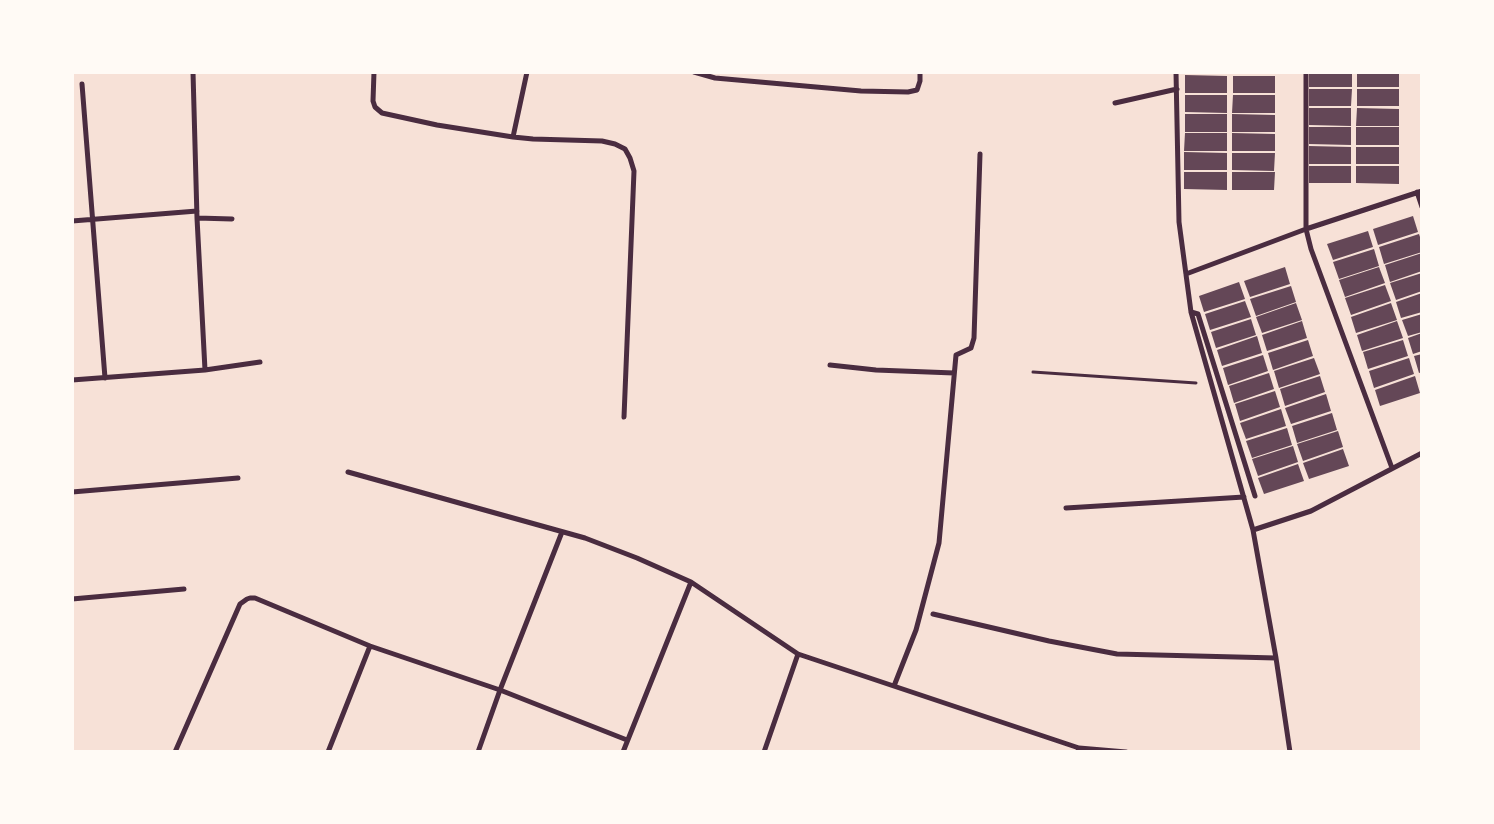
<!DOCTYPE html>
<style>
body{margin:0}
#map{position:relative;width:1494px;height:824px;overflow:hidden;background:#f7e1d7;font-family:"Sofia Sans Condensed",sans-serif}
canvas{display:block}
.frame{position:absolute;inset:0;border:74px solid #fffaf5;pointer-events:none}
</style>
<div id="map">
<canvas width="1494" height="824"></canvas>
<div class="frame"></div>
</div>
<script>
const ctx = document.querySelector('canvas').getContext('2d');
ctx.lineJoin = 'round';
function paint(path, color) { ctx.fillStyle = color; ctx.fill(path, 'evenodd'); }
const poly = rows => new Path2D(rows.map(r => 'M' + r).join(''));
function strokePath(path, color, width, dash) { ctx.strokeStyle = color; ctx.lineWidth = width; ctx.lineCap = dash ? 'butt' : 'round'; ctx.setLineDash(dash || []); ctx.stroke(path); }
paint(poly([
 [1246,72,1275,72,1275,74,1246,74],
 [1309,72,1352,72,1352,87,1309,87],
 [1357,72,1399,72,1399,87,1357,87],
 [1185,75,1227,76,1227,93,1185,93],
 [1233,76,1275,76,1275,93,1233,93],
 [1309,89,1352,89,1351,106,1309,106],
 [1357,89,1399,89,1399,106,1357,106],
 [1185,95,1227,95,1227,113,1185,112],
 [1233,95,1275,95,1275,113,1232,113],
 [1309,108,1351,108,1351,126,1309,125],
 [1357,108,1399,109,1399,126,1356,126],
 [1185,114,1227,114,1227,132,1185,132],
 [1232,114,1275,115,1275,132,1232,132],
 [1309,127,1351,127,1351,145,1309,144],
 [1356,127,1399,127,1399,145,1356,145],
 [1185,133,1227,133,1227,151,1184,151],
 [1232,133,1275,134,1275,151,1232,151],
 [1309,146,1351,147,1351,164,1309,164],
 [1356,147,1399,147,1399,164,1356,164],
 [1184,152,1227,153,1227,170,1184,170],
 [1232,153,1275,153,1274,171,1232,170],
 [1309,166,1351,166,1351,183,1309,183],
 [1356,166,1399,166,1399,184,1356,183],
 [1184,172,1227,172,1227,190,1184,189],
 [1232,172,1275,172,1274,190,1232,190],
 [1413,216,1418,232,1378,245,1373,229],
 [1368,231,1373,247,1333,260,1327,244],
 [1419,234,1422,243,1422,252,1384,264,1379,247],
 [1374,249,1379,266,1339,279,1333,262],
 [1422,253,1422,271,1390,282,1385,265],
 [1285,267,1290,284,1250,297,1244,281],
 [1379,267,1385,283,1345,297,1339,280],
 [1422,273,1422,291,1396,300,1390,283],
 [1239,282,1245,299,1204,312,1199,296],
 [1385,285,1391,301,1351,315,1345,298],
 [1291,286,1296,302,1256,316,1250,299],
 [1422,293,1422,312,1401,318,1396,302],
 [1245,301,1251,317,1210,330,1205,314],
 [1296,303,1302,320,1262,333,1256,317],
 [1391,303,1397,320,1356,333,1351,317],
 [1422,314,1422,332,1408,336,1402,320],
 [1251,319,1256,335,1216,348,1211,332],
 [1302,321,1307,338,1267,351,1262,335],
 [1397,321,1403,338,1362,351,1357,335],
 [1422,333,1422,351,1413,354,1408,338],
 [1257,336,1262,353,1222,366,1217,350],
 [1308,340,1313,356,1273,370,1268,353],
 [1403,340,1408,356,1368,369,1363,352],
 [1422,354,1422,372,1419,373,1414,356],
 [1263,355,1268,371,1228,385,1223,368],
 [1314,358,1320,374,1279,388,1274,371],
 [1409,358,1414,374,1374,388,1369,371],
 [1269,373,1274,389,1234,403,1229,386],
 [1320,376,1325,392,1285,406,1280,389],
 [1415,376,1420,393,1380,406,1375,390],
 [1275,391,1280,407,1240,421,1235,404],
 [1326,394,1331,411,1291,424,1285,408],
 [1281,409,1286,426,1246,439,1240,423],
 [1332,413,1337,430,1297,443,1292,426],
 [1287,428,1292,445,1252,458,1246,441],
 [1338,431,1343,447,1303,461,1297,444],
 [1293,446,1298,462,1258,476,1252,459],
 [1343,449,1349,466,1309,479,1303,463],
 [1298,464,1304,481,1264,494,1258,478]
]), '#644757');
strokePath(poly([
 [1033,372,1196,383]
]), '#4a2c40', 3);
strokePath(poly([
 [193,72,197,218,205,370],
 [374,72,373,101,375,107,382,113,437,125,513,137,533,139,602,141,615,144,625,149,630,158,634,171,624,417],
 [694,72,715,78,861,91,908,92,917,90,920,81,920,72],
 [1176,72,1179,222,1191,312,1253,530,1276,658,1290,752],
 [1306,72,1306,229,1311,249,1392,468],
 [82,84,105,378],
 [1115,103,1177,89],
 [513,137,527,72],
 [1417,192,1422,207],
 [197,218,232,219],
 [72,221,197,211],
 [1186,274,1306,229,1422,191],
 [1191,312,1198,314,1255,496],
 [830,365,876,370,954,373],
 [72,380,205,370,260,362],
 [348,472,585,538,637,558,691,582,798,654,1079,748],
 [72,492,238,478],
 [1066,508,1244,497],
 [1253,530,1311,511,1422,453],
 [72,599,184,589],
 [933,614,1049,641,1117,654,1276,658],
 [894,686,916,630,939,543,956,355,971,348,974,338,980,154],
 [1078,751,1079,748,1126,752],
 [175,752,240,604,247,599,250,598,255,598,370,646,500,690,627,740],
 [328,752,370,646],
 [478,752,500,690,562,532],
 [623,752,691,582],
 [764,752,798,654]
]), '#4a2c40', 5);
</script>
